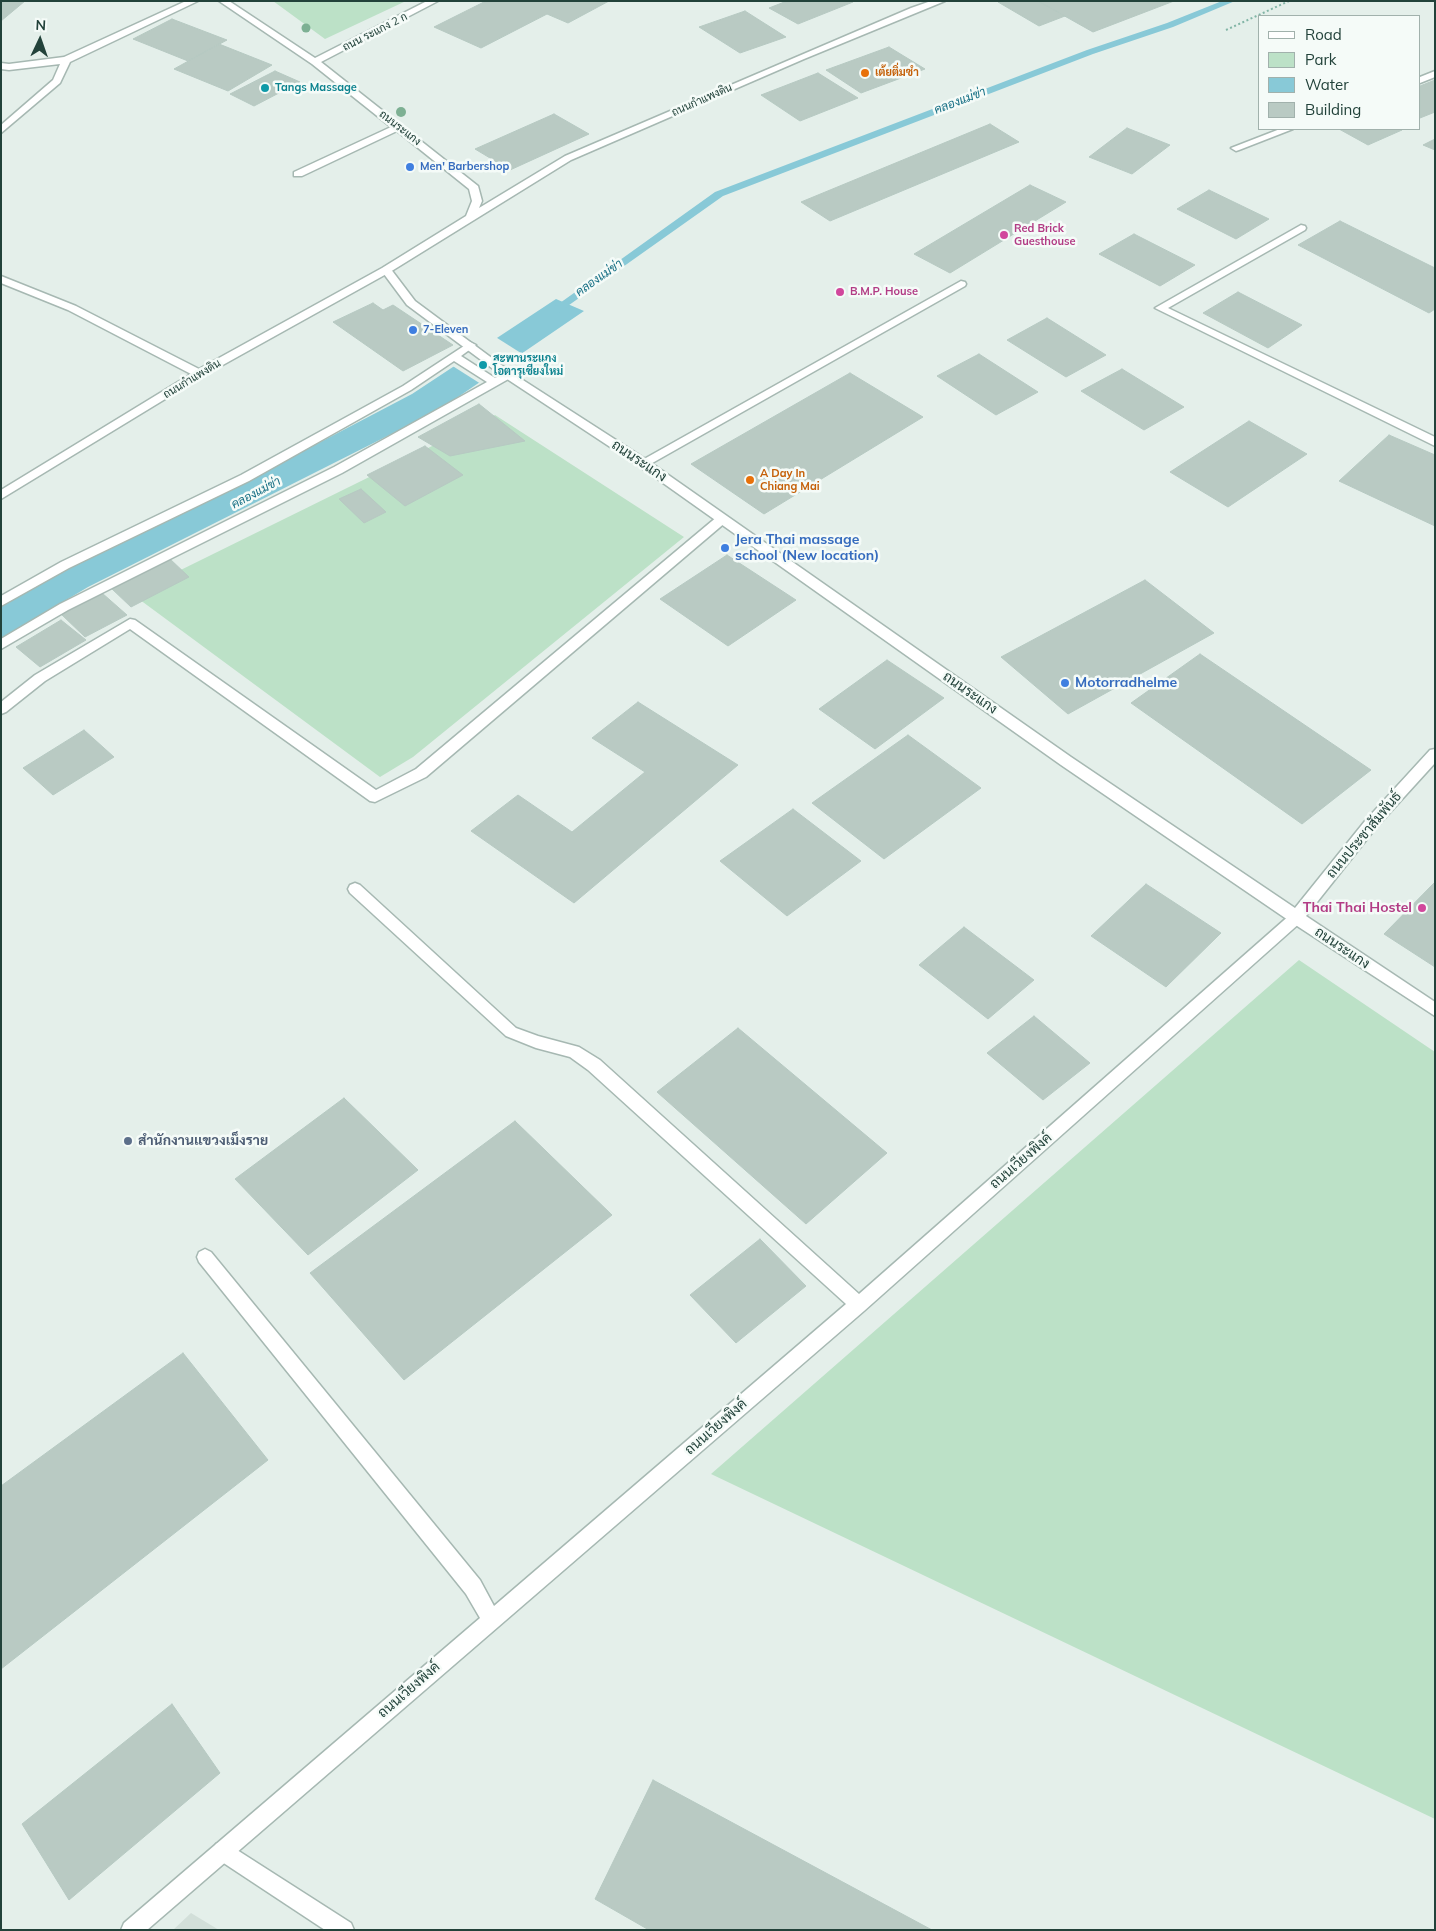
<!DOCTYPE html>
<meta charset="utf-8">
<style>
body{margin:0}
#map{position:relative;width:1436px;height:1931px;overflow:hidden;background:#e4efea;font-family:Mulish,sans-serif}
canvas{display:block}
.frame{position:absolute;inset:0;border:2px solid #22423a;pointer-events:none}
.legend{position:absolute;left:1258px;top:15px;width:162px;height:115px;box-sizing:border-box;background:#f5fbf8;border:1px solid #a1b1ac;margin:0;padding:6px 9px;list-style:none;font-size:15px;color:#22423a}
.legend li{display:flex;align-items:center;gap:10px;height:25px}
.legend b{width:25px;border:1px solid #a1b1ac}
.north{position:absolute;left:15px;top:15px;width:50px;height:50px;-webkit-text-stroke:4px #f5fbf8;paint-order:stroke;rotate:3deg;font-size:14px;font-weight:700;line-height:20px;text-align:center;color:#22423a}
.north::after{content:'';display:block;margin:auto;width:18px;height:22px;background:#22423a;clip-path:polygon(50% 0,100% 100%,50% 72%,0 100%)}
</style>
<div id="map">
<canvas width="1436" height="1931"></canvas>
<div class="frame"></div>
<ul class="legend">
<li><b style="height:6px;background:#fff"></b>Road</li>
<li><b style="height:14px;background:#bce1c7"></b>Park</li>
<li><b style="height:14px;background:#88c9d7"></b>Water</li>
<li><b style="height:14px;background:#b9cac3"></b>Building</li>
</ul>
<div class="north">N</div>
</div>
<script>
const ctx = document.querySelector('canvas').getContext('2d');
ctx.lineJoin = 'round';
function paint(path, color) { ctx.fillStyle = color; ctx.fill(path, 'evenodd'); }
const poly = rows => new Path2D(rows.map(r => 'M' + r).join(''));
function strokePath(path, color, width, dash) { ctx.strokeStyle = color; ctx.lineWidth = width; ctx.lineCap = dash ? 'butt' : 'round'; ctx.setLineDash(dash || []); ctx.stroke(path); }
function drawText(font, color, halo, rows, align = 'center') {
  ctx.font = font + ' Mulish,Sarabun,sans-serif'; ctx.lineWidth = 5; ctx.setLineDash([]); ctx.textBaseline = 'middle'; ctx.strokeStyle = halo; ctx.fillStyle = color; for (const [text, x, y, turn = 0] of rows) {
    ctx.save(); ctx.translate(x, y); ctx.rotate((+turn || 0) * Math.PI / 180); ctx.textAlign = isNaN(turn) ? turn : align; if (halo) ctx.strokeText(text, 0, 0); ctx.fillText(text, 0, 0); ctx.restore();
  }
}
paint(poly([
 [191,1913,219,1930,173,1930]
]), '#d2dfd9');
paint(poly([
 [273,1,406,1,325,39],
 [495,415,684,537,413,757,380,777,132,594],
 [1299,960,1435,1052,1435,1819,711,1474]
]), '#bce1c7');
paint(poly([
 [556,299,584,311,439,410,88,587,1,639,1,607,67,569,248,480,412,394]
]), '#88c9d7');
paint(poly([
 [494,336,524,355,481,384,451,365]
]), '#e4efea');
paint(poly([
 [1222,1,1235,1,1173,27,1093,54,723,196,555,315,547,315,546,313,715,192,1087,50,1167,23,1222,1]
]), '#88c9d7');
const building = poly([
 [1,1,25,1,1,21,1,1],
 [486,1,609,1,568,23,547,14,481,48,434,27,486,1],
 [787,1,851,1,853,2,798,24,769,8,787,1],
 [1001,1,1038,1,1065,16,1039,26,998,2,1001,1],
 [1038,1,1174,1,1093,32,1038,1],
 [745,11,786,37,740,53,699,27,745,11],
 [172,19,227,40,188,61,133,39,172,19],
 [219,44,272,65,228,91,174,69,219,44],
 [889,47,925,69,861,93,826,70,889,47],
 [275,71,300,82,254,106,230,94,275,71],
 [818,73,858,98,800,121,761,95,818,73],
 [1435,80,1435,112,1420,118,1420,86,1435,80],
 [554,114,589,134,510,170,475,149,554,114],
 [990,124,1019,142,830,221,801,202,990,124],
 [1127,128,1170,145,1132,174,1089,157,1127,128],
 [1339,129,1399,129,1402,130,1368,145,1339,129],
 [1435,139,1435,150,1423,145,1435,139],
 [1030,185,1066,202,950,273,914,254,1030,185],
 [1209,190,1269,219,1236,239,1177,209,1209,190],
 [1340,221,1435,268,1435,309,1429,313,1298,245,1340,221],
 [1134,234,1195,265,1160,286,1099,254,1134,234],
 [1238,292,1302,325,1268,348,1203,313,1238,292],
 [373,303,383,310,393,305,453,345,403,371,333,322,373,303],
 [1047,318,1106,355,1066,377,1007,340,1047,318],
 [979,354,1038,392,996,415,937,376,979,354],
 [1122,369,1184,407,1144,430,1081,391,1122,369],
 [850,373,923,417,764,514,691,464,850,373],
 [479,404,525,441,450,456,418,437,479,404],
 [1249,421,1307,454,1228,507,1170,472,1249,421],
 [1389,435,1435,455,1435,526,1339,481,1389,435],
 [425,446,463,475,405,506,367,475,425,446],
 [361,489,386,512,364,523,339,499,361,489],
 [727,555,796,600,728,646,660,599,727,555],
 [169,558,189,577,131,607,111,588,169,558],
 [1145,580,1214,633,1068,714,1001,657,1145,580],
 [102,593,127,615,85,637,61,614,102,593],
 [61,620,86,640,40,667,16,647,61,620],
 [1200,654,1371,770,1302,824,1131,703,1200,654],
 [887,660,944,698,875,749,819,709,887,660],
 [638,702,738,765,574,903,471,831,518,795,572,832,645,772,592,738,638,702],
 [84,730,114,757,53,795,23,768,84,730],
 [908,735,981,788,884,859,812,803,908,735],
 [793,809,861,861,787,916,720,861,793,809],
 [1435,882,1435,967,1384,934,1435,882],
 [1146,884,1221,933,1166,987,1091,936,1146,884],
 [964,927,1034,980,988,1019,919,965,964,927],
 [1034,1016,1090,1063,1043,1100,987,1053,1034,1016],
 [738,1028,887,1153,806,1224,657,1092,738,1028],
 [344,1098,418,1170,308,1255,235,1179,344,1098],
 [515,1121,612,1215,404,1380,310,1273,515,1121],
 [760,1239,806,1286,736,1343,690,1295,760,1239],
 [183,1353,268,1460,1,1669,1,1486,183,1353],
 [172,1704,220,1773,69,1900,22,1824,172,1704],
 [653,1780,932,1930,649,1930,595,1899,653,1780]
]);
paint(building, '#b9cac3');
strokePath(building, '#b6c9c2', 1);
const service = poly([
 [223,1841,351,1923,354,1930,325,1930,216,1858,213,1851,216,1844,223,1841]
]);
const pedestrian = poly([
 [470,342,476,345,461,356,495,378,508,372,512,373,514,375,512,377,342,473,68,610,1,649,1,639,60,604,334,467,487,382,454,361,411,390,249,481,69,568,1,606,1,596,61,562,241,475,403,386,470,342]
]);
const minor = poly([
 [186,1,198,1,70,62,60,83,1,133,1,125,53,80,60,64,9,70,1,69,1,63,9,64,64,57,186,1],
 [219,1,229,1,315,58,427,1,438,1,321,62,478,186,482,201,479,208,565,156,911,8,931,1,945,1,804,59,571,160,390,272,203,376,1,499,1,490,191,374,68,310,1,283,1,276,76,306,199,369,382,268,466,216,472,201,469,189,397,131,302,176,294,176,294,172,391,127,312,64,219,1],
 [1435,71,1435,77,1420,83,1420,77,1435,71],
 [1280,129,1293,129,1239,150,1236,151,1231,148,1280,129],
 [1301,225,1305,226,1306,228,1305,230,1168,308,1435,437,1435,446,1155,308,1301,225],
 [961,281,965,282,966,284,965,286,647,466,639,466,637,463,961,281],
 [722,515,728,519,726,522,426,777,375,802,370,801,130,629,45,681,6,712,1,714,1,702,35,675,130,619,135,620,376,790,416,769,718,516,722,515],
 [355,883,360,885,516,1028,538,1036,579,1047,600,1060,859,1294,1291,914,1296,912,1301,914,1303,918,1301,922,864,1311,147,1930,121,1930,124,1923,480,1618,466,1594,199,1262,197,1257,199,1252,205,1249,211,1252,480,1580,494,1606,846,1304,588,1070,570,1057,536,1048,506,1036,350,893,348,889,350,885,355,883]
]);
const tertiary = poly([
 [386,267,390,268,415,301,512,373,647,460,1071,757,1295,908,1365,821,1430,750,1435,749,1435,763,1375,829,1306,916,1435,1002,1435,1016,1291,922,1061,765,639,466,504,377,407,305,381,270,386,267]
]);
strokePath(service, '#a6b8b2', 3);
strokePath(pedestrian, '#a6b8b2', 3);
strokePath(minor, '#a6b8b2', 3);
strokePath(tertiary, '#a6b8b2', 3);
strokePath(poly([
 [1226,30,1289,1]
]), '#82b5a6', 2, [2, 2.5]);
paint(service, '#fff');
paint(pedestrian, '#fff');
paint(minor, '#fff');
paint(tertiary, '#fff');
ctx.fillStyle = '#7db093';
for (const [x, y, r] of [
 [306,28,4.5],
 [401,112,5]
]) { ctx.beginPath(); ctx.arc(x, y, r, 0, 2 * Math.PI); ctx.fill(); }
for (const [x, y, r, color] of [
 [865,73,5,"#e8710a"],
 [265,88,5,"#0f9aa8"],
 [410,167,5,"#3f7fe0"],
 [1004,235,5,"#d1479c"],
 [840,292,5,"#d1479c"],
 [413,330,5,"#3f7fe0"],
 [483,365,5,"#0f9aa8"],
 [750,480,5,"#e8710a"],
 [725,548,5,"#3f7fe0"],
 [1065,683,5,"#3f7fe0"],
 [1422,908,5,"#d1479c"],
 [128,1141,5,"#5c6f8a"]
]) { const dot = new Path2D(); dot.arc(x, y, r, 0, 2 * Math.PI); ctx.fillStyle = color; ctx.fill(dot); strokePath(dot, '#f5fbf8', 2); }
drawText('11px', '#22423a', '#f5fbf8', [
 ["ถนน ระแกง 2 ก",375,32,-27],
 ["ถนนกำแพงดิน",702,100,-24],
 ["ถนนระแกง",400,128,38],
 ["ถนนกำแพงดิน",192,379,-31]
]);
drawText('bold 11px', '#c56008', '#f5fbf8', [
 ["เต้ยติ่มซำ",875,73],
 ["A Day In",760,474],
 ["Chiang Mai",760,487]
], 'left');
drawText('bold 11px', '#0d838f', '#f5fbf8', [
 ["Tangs Massage",275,88],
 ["สะพานระแกง",493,359],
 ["โอตารุเชียงใหม่",493,372]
], 'left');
drawText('bold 11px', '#366cbe', '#f5fbf8', [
 ["Men' Barbershop",420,167],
 ["7-Eleven",423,330]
], 'left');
drawText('bold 11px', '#b23c85', '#f5fbf8', [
 ["Red Brick",1014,229],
 ["Guesthouse",1014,242],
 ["B.M.P. House",850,292]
], 'left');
drawText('italic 12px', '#166f84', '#f5fbf8', [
 ["คลองแม่ข่า",960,101,-21],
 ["คลองแม่ข่า",599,278,-35],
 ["คลองแม่ข่า",256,493,-28]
]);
drawText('14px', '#22423a', '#f5fbf8', [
 ["ถนนระแกง",639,461,34],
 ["ถนนระแกง",970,693,35],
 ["ถนนประชาสัมพันธ์",1364,835,-50],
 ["ถนนระแกง",1342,948,34],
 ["ถนนเวียงพิงค์",1021,1161,-41],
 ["ถนนเวียงพิงค์",716,1427,-41],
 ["ถนนเวียงพิงค์",409,1690,-41]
]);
drawText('bold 14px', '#366cbe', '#f5fbf8', [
 ["Jera Thai massage",735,540],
 ["school (New location)",735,556],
 ["Motorradhelme",1075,683]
], 'left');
drawText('bold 14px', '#b23c85', '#f5fbf8', [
 ["Thai Thai Hostel",1412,908]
], 'right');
drawText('bold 14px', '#4e5e75', '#f5fbf8', [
 ["สำนักงานแขวงเม็งราย",138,1141]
], 'left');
</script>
